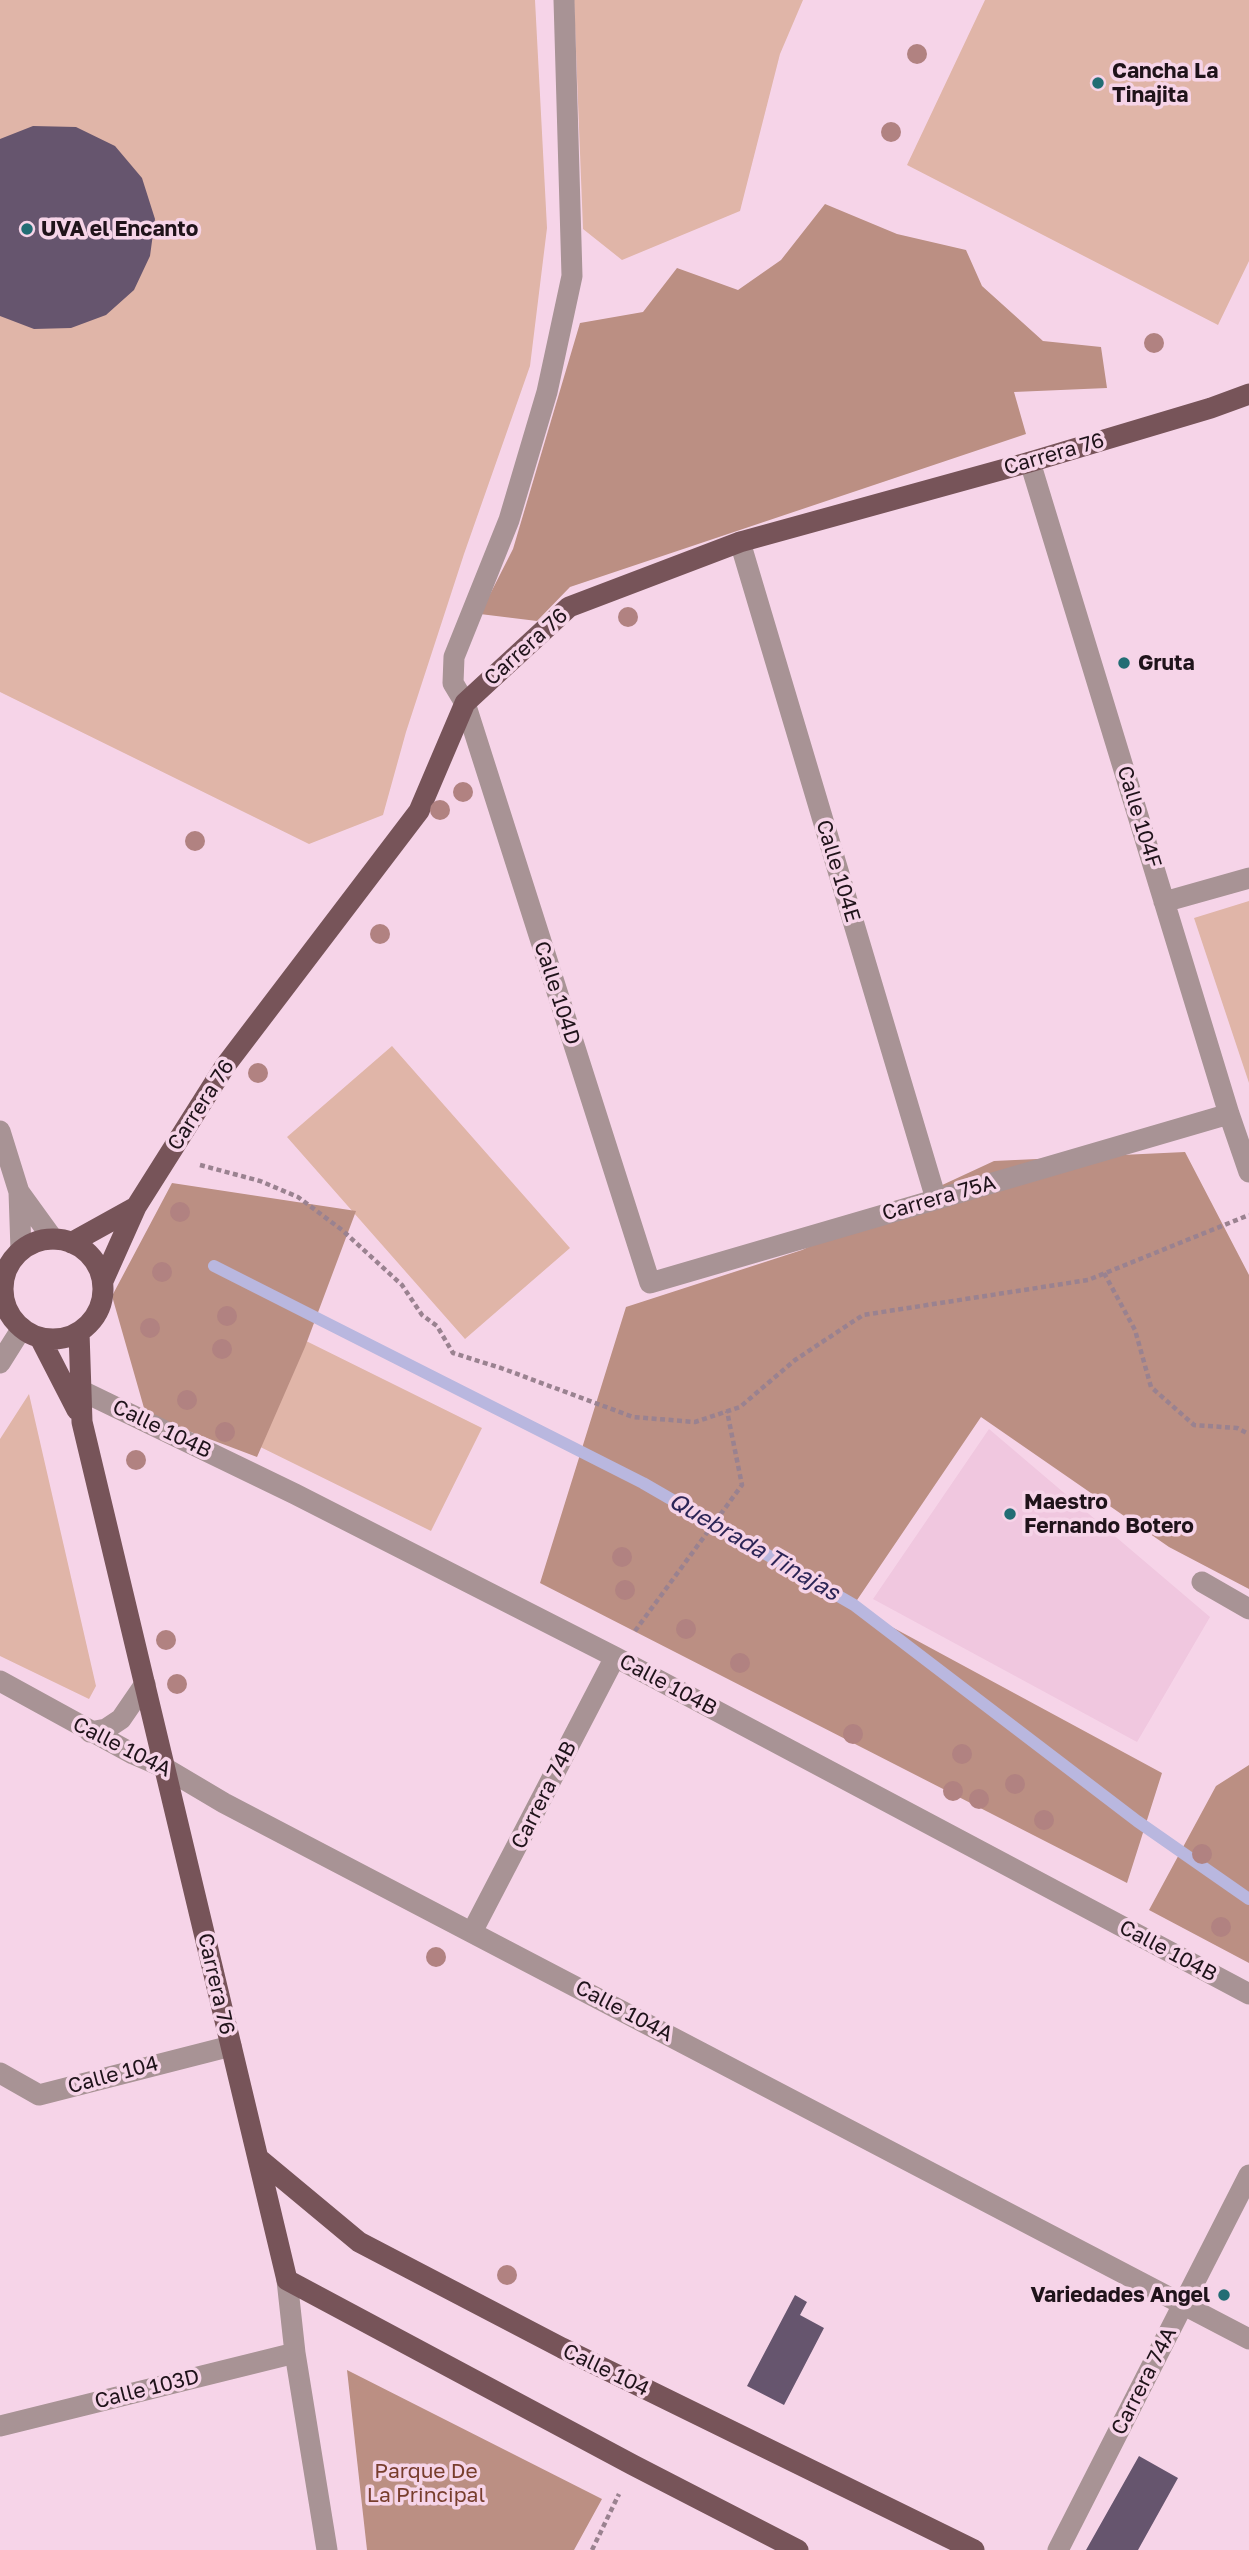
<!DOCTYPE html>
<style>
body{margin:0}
canvas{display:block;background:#f6d4e8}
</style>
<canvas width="1249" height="2550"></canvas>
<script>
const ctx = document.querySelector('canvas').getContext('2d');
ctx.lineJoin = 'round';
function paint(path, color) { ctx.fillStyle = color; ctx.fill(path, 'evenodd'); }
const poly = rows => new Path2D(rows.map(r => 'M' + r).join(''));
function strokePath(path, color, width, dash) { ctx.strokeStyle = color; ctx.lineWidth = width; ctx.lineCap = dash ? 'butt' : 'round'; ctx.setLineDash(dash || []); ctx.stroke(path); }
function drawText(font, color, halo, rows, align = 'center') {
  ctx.font = font + ' "Golos Text",sans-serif'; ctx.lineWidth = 7; ctx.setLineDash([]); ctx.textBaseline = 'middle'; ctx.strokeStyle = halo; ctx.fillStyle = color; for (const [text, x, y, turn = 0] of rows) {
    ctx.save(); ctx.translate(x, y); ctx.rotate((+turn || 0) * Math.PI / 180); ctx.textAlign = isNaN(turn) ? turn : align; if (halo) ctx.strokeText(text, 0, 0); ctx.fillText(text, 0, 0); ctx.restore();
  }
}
paint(poly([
 [989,1429,1210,1617,1137,1742,873,1599]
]), '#f0c7df');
paint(poly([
 [0,0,535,0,547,228,530,366,464,554,406,732,383,815,309,844,0,692],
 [574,0,803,0,780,54,740,211,622,260,583,229],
 [985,0,1249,0,1249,261,1218,325,907,165],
 [1249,901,1249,1083,1194,918],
 [392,1046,570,1248,465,1339,287,1137],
 [292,1334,482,1428,431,1531,240,1437],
 [29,1394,96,1686,89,1699,0,1656,0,1439]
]), '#e0b5a8');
paint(poly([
 [825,204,897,234,966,250,982,286,1043,341,1101,347,1107,388,1014,392,1026,434,570,587,537,621,480,614,513,549,580,323,643,312,677,268,738,290,781,260],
 [1185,1152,1249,1275,1249,1589,1169,1547,981,1417,853,1606,1162,1773,1127,1883,540,1583,626,1307,802,1250,994,1161],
 [172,1183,356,1211,305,1347,257,1457,146,1415,112,1296],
 [1249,1765,1249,1963,1149,1910,1216,1786],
 [347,2370,602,2499,574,2550,367,2550]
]), '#bb8f83');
strokePath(poly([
 [214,1266,643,1483,854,1605,1137,1821,1249,1899]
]), '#b9b7df', 12);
paint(poly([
 [33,126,76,127,115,146,142,178,155,219,150,256,134,290,106,315,71,328,34,329,0,316,0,139],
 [795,2295,807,2302,800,2315,824,2328,784,2405,747,2386],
 [1139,2456,1178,2478,1138,2550,1086,2550]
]), '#66556e');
strokePath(poly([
 [200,1165,260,1181,298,1197,342,1230,402,1285,422,1315,437,1326,453,1353,501,1368,633,1417,695,1422,740,1407,795,1360,863,1315,1088,1280,1249,1215],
 [1104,1273,1135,1330,1151,1387,1194,1425,1237,1428,1249,1434],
 [635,1631,742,1485,727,1411],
 [592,2550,619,2494]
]), '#9a8290', 4.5, [5, 3.5]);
strokePath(poly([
 [564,0,572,276,547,392,509,520,454,657,453,683,465,703,650,1283,1229,1114],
 [1030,462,1229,1114,1249,1172],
 [740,542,936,1199],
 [1164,902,1249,878],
 [0,1131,19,1192,21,1250],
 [19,1192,53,1239],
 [0,1271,5,1271],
 [0,1363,22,1328],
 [80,1390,295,1494,615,1657,1249,1994],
 [1202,1582,1249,1609],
 [0,1681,133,1754,165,1768,224,1803,1249,2339],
 [90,1732,106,1729,121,1719,145,1684],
 [472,1932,615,1657],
 [0,2073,39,2095,231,2046],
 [287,2280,295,2353,327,2550],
 [0,2426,295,2353],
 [1058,2550,1249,2175]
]), '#a89395', 21);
strokePath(poly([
 '3 1289a50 50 0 1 1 100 0a50 50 0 1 1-100 0Z',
 [71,1243,136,1207],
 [103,1281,136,1207,225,1066,419,811,465,703,569,607,740,542,1030,462,1211,408,1249,394],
 [79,1332,82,1422,287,2280,633,2465,798,2550],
 [40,1338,77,1410],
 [258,2158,359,2242,562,2348,974,2550]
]), '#775459', 21);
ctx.fillStyle = '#b18281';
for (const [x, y] of [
 [917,54],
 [891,132],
 [1154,343],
 [628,617],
 [463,792],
 [440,810],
 [195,841],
 [380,934],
 [258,1073],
 [180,1212],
 [162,1272],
 [227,1316],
 [150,1328],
 [222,1349],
 [187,1400],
 [225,1432],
 [136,1460],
 [622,1557],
 [625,1590],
 [686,1629],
 [166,1640],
 [740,1663],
 [177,1684],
 [853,1734],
 [962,1754],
 [1015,1784],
 [953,1791],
 [979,1799],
 [1044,1820],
 [1202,1854],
 [1221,1927],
 [436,1957],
 [507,2275]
]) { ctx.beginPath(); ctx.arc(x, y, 10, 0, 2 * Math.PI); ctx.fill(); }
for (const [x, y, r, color] of [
 [1098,83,7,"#226d74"],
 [27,229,7,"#226d74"],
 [1124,663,7,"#226d74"],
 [1010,1514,7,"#226d74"],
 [1224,2295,7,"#226d74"]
]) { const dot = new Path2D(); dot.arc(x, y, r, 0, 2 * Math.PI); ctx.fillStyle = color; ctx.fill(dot); strokePath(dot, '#f6d4e8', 2.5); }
drawText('bold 21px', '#1f131a', '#f6d4e8', [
 ["Cancha La",1112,71],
 ["Tinajita",1112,95],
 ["UVA el Encanto",41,229],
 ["Gruta",1138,663],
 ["Maestro",1024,1502],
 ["Fernando Botero",1024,1526],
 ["Variedades Angel",1210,2295,"right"]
], 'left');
drawText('21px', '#1f131a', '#f6d4e8', [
 ["Carrera 76",1054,454,-16],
 ["Carrera 76",526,647,-42],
 ["Calle 104F",1139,817,73],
 ["Calle 104E",838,871,73],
 ["Calle 104D",557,993,72],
 ["Carrera 76",201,1105,-57],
 ["Carrera 75A",939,1198,-16],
 ["Calle 104B",162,1429,26],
 ["Calle 104B",668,1685,28],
 ["Calle 104A",122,1747,27],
 ["Carrera 74B",544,1795,-63],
 ["Calle 104B",1168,1951,28],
 ["Carrera 76",216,1984,77],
 ["Calle 104A",624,2011,28],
 ["Calle 104",113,2075,-15],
 ["Calle 104",606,2370,26],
 ["Carrera 74A",1144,2381,-63],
 ["Calle 103D",147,2389,-14]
]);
drawText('21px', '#783e2d', '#f6d4e8', [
 ["Parque De",426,2471],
 ["La Principal",426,2495]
]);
drawText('italic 23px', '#2c2556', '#f6d4e8', [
 ["Quebrada Tinajas",754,1547,30]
]);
</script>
